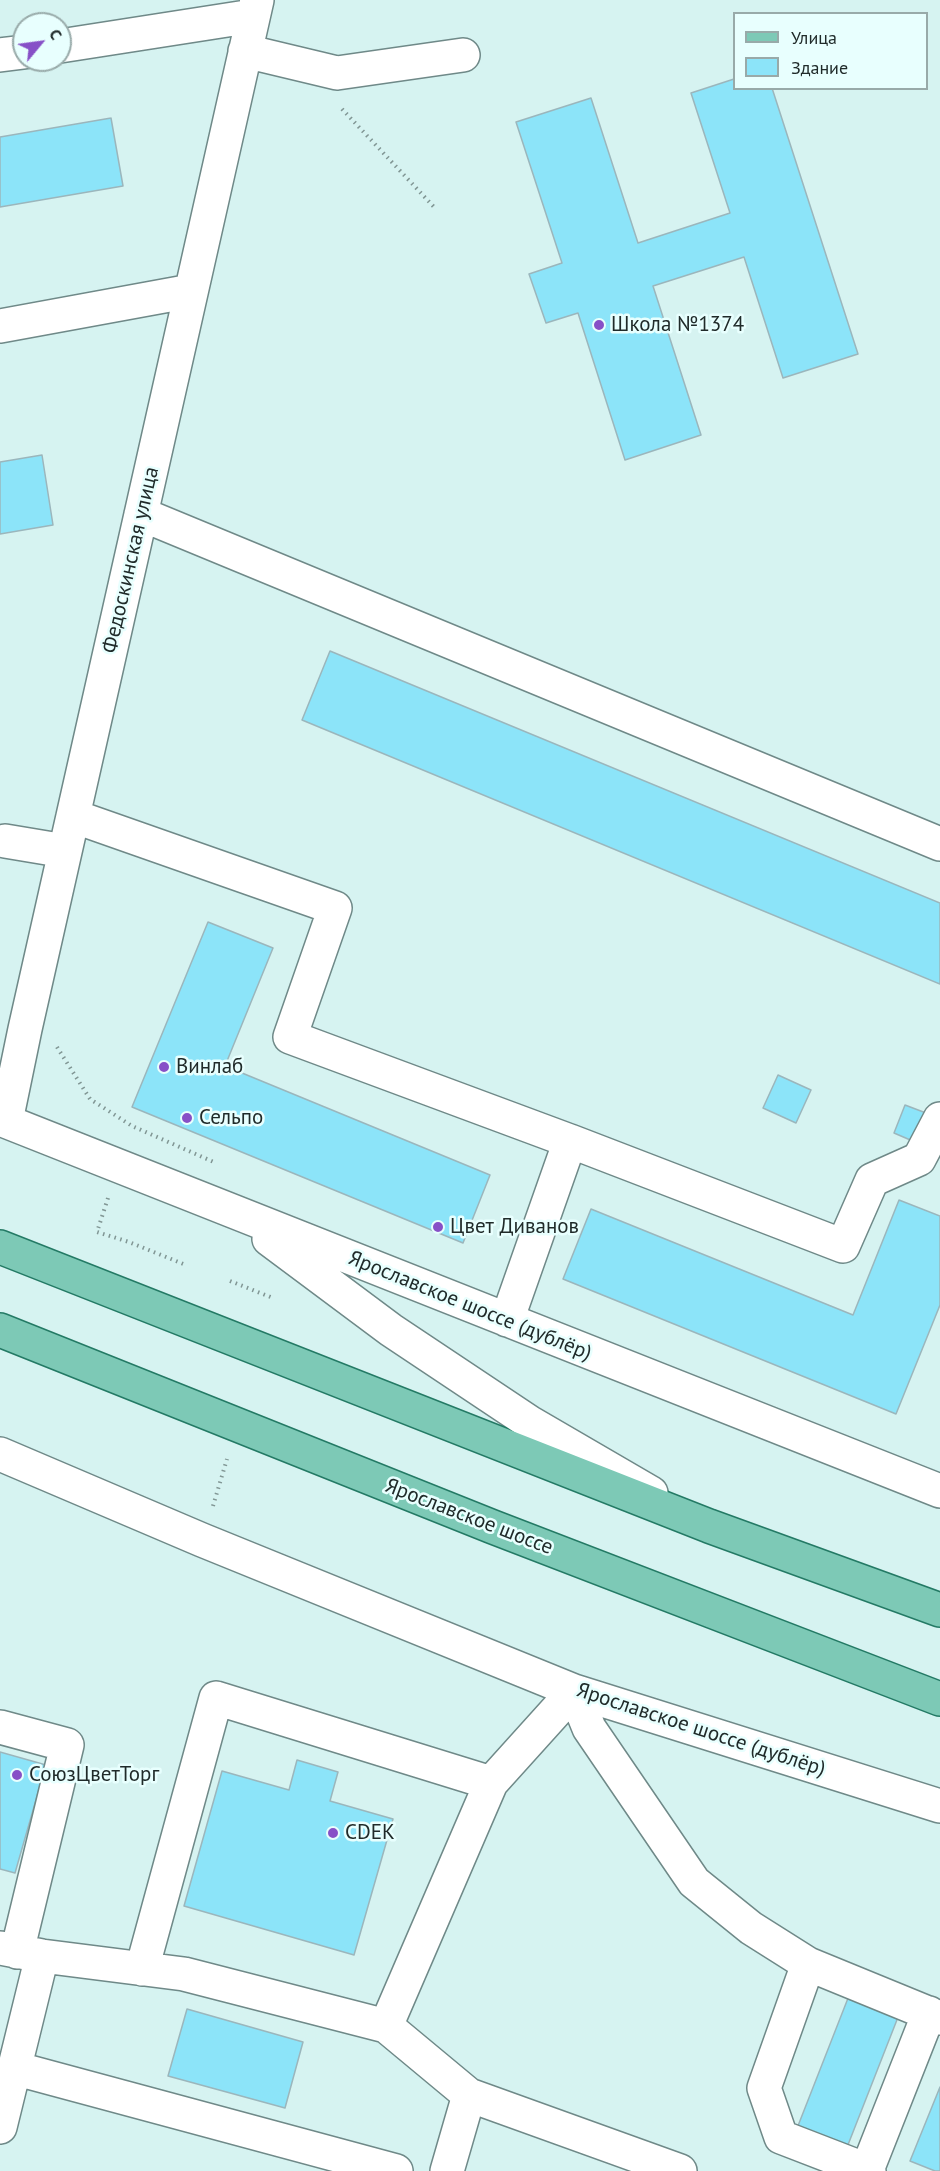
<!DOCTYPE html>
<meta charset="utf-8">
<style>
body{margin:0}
#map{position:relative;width:940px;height:2171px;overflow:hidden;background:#d6f3f1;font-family:"PT Sans",sans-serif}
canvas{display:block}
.legend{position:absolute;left:733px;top:12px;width:195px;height:78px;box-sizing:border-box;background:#e8fffe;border:2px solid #98aaa9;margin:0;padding:8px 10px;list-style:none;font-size:18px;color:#202b2a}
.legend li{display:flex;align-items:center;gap:12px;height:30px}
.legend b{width:30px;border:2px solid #98aaa9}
.north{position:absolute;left:12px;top:12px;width:60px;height:60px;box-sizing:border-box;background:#e8fffe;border:2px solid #98aaa9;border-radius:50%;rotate:61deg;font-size:16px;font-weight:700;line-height:24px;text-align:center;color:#202b2a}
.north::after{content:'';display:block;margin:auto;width:21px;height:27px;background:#8750c7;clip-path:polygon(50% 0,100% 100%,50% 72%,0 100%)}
</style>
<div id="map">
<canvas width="940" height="2171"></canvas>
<ul class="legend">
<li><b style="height:8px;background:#7dc9b6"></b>Улица</li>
<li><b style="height:16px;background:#8ce4f9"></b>Здание</li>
</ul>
<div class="north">С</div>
</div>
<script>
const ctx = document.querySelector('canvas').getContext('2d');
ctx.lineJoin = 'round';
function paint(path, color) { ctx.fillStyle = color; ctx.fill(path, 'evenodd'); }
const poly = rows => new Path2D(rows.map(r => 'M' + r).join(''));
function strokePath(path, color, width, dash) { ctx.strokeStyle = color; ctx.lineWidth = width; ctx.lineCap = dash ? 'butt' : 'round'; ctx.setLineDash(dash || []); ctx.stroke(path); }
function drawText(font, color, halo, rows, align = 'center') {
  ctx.font = font + ' "PT Sans",sans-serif'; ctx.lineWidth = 5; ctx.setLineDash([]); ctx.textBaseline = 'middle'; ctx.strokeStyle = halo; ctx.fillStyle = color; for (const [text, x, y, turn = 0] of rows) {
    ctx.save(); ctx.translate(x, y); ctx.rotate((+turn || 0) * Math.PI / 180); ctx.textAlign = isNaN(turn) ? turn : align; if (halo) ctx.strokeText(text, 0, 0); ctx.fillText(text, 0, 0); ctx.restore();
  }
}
const building = poly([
 [734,79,734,88,772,88,858,354,783,378,744,257,653,286,701,435,625,460,578,313,546,323,529,274,562,263,516,122,591,98,638,243,730,213,691,93,734,79],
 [111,118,123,186,0,207,0,137,111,118],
 [42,455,53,525,0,534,0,462,42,455],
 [330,651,940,903,940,984,302,720,330,651],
 [208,922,273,948,225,1066,490,1175,463,1243,132,1107,208,922],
 [778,1075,811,1090,796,1123,763,1108,778,1075],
 [905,1105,926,1113,915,1142,894,1133,905,1105],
 [899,1200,940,1216,940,1305,896,1414,563,1279,591,1209,853,1315,899,1200],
 [0,1752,46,1765,15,1873,0,1869,0,1752],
 [297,1760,338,1772,330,1801,393,1819,354,1955,184,1906,222,1771,289,1790,297,1760],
 [852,1988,902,2007,844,2155,794,2136,852,1988],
 [187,2009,303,2042,285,2108,168,2076,187,2009],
 [940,2087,940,2171,935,2171,910,2161,940,2087]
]);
paint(building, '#8ce4f9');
strokePath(building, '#9bb6bc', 1.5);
const minor = poly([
 [60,46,253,16],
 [245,51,337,73,463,55],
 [0,55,24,52],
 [0,326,191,291],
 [141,514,940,844],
 [73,816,335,908,290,1037,570,1141],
 [5,841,65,851],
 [0,1119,940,1491],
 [6,1121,25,1029,257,0],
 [269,1239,391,1330,529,1422,651,1493],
 [507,1320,570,1141,843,1246,872,1180,919,1159,940,1119],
 [0,1454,202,1540,574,1691,940,1806],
 [574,1691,589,1728,694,1882,751,1928,808,1964,940,2018],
 [0,1727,67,1745,17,1952],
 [0,1948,42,1956,184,1974,386,2026,469,2095,680,2171],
 [808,1964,764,2088,781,2137,869,2171],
 [142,1969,216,1698,491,1783],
 [386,2026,491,1783,574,1691],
 [14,2068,396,2171],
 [0,2127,42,1956],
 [867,2170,929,2013],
 [447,2171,469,2095]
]);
const major = poly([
 [0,1247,709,1526,940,1610],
 [0,1330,493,1527,940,1699]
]);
strokePath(minor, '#6f8988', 36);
strokePath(major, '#247a65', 36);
strokePath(poly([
 [342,109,434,207],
 [57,1047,90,1099,132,1126,216,1163],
 [108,1198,97,1232,129,1242,186,1265],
 [230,1281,273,1298],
 [213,1506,227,1459]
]), '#819694', 4, [1.5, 4.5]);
strokePath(minor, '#fff', 33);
strokePath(major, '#7dc9b6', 33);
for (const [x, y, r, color] of [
 [599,325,6,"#8750c7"],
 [164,1067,6,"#8750c7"],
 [187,1118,6,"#8750c7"],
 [438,1227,6,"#8750c7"],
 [17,1775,6,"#8750c7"],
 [333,1833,6,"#8750c7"]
]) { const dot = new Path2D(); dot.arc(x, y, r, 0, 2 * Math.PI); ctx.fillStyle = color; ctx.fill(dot); strokePath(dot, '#e8fffe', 2); }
drawText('21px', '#202b2a', '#e8fffe', [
 ["Школа №1374",611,325],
 ["Винлаб",176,1067],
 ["Сельпо",199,1118],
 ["Цвет Диванов",450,1227],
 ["СоюзЦветТорг",29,1775],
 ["CDEK",345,1833]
], 'left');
drawText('21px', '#202b2a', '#e8fffe', [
 ["Федоскинская улица",131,560,-77],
 ["Ярославское шоссе (дублёр)",470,1306,22],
 ["Ярославское шоссе",469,1517,21],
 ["Ярославское шоссе (дублёр)",701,1730,18]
]);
</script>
